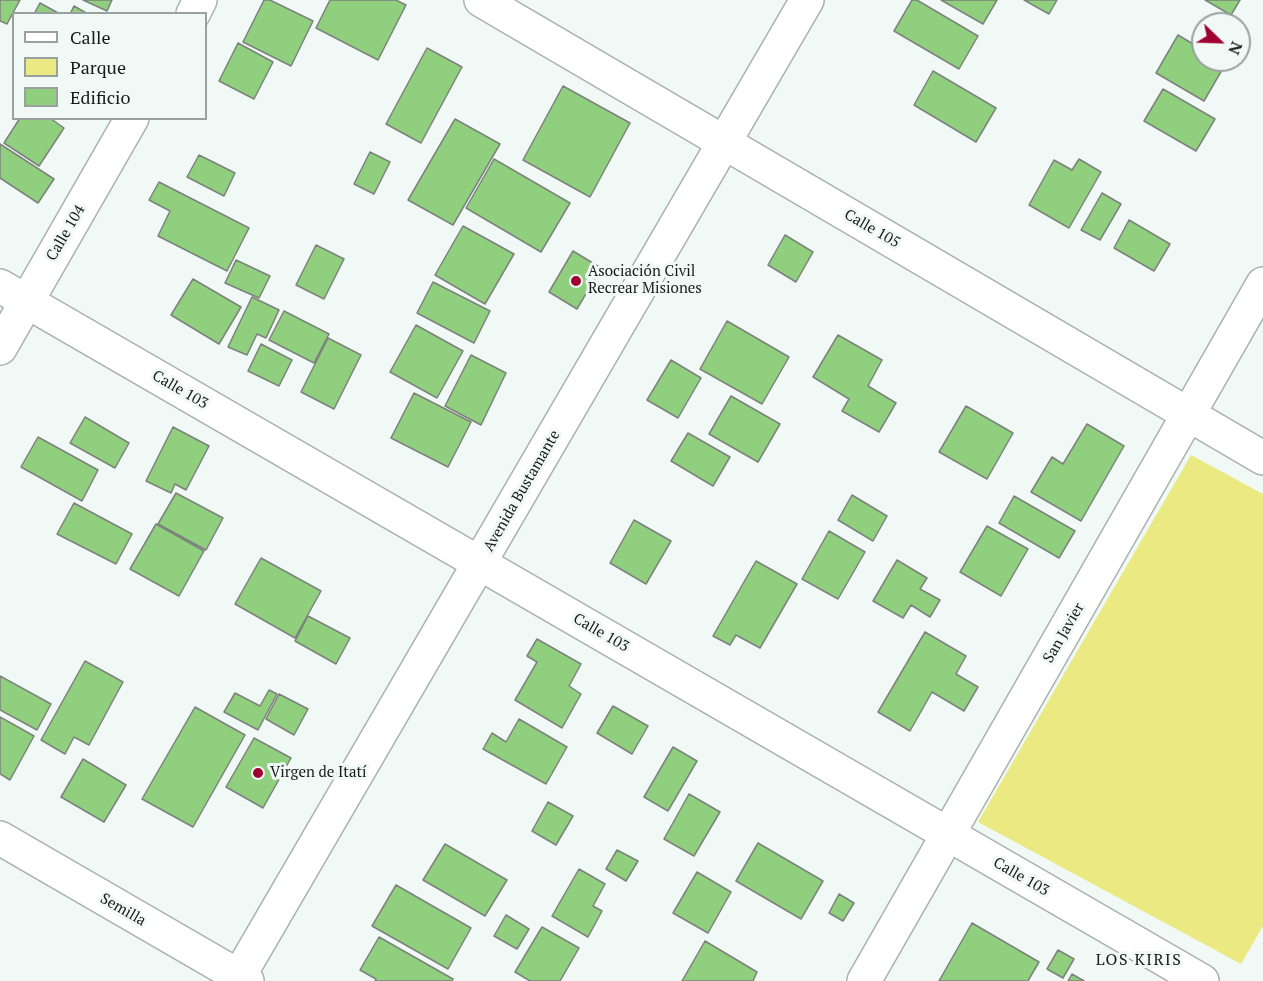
<!DOCTYPE html>
<meta charset="utf-8">
<style>
body{margin:0}
#map{position:relative;width:1263px;height:981px;overflow:hidden;background:#f0f9f5;font-family:"PT Serif",serif}
canvas{display:block}
.legend{position:absolute;left:12px;top:12px;width:195px;height:108px;box-sizing:border-box;background:#f0f9f5;border:2px solid #9aa09d;margin:0;padding:8px 10px;list-style:none;font-size:18px;color:#181b19}
.legend li{display:flex;align-items:center;gap:12px;height:30px}
.legend b{width:30px;border:2px solid #9aa09d}
.north{position:absolute;left:1191px;top:12px;width:60px;height:60px;box-sizing:border-box;background:#f0f9f5;border:2px solid #9aa09d;border-radius:50%;rotate:113deg;font-size:16px;font-weight:700;line-height:24px;text-align:center;color:#181b19}
.north::after{content:'';display:block;margin:auto;width:21px;height:27px;background:#a10132;clip-path:polygon(50% 0,100% 100%,50% 72%,0 100%)}
</style>
<div id="map">
<canvas width="1263" height="981"></canvas>
<ul class="legend">
<li><b style="height:8px;background:#fff"></b>Calle</li>
<li><b style="height:16px;background:#eae982"></b>Parque</li>
<li><b style="height:16px;background:#8fcf7d"></b>Edificio</li>
</ul>
<div class="north">N</div>
</div>
<script>
const ctx = document.querySelector('canvas').getContext('2d');
ctx.lineJoin = 'round';
function paint(path, color) { ctx.fillStyle = color; ctx.fill(path, 'evenodd'); }
const poly = rows => new Path2D(rows.map(r => 'M' + r).join(''));
function strokePath(path, color, width, dash) { ctx.strokeStyle = color; ctx.lineWidth = width; ctx.lineCap = dash ? 'butt' : 'round'; ctx.setLineDash(dash || []); ctx.stroke(path); }
function drawText(font, color, halo, rows, align = 'center') {
  ctx.font = font + ' "PT Serif",serif'; ctx.lineWidth = 6; ctx.setLineDash([]); ctx.textBaseline = 'middle'; ctx.strokeStyle = halo; ctx.fillStyle = color; for (const [text, x, y, turn = 0] of rows) {
    ctx.save(); ctx.translate(x, y); ctx.rotate((+turn || 0) * Math.PI / 180); ctx.textAlign = isNaN(turn) ? turn : align; if (halo) ctx.strokeText(text, 0, 0); ctx.fillText(text, 0, 0); ctx.restore();
  }
}
paint(poly([
 [1191,455,1263,494,1263,926,1241,964,978,822]
]), '#eae982');
const building = poly([
 [0,0,20,0,7,24,0,21,0,0],
 [83,0,112,0,107,11,83,0],
 [264,0,270,0,313,21,291,66,243,42,264,0],
 [330,0,396,0,406,5,378,60,316,28,330,0],
 [912,0,917,0,978,36,959,69,894,31,912,0],
 [941,0,997,0,983,24,941,0],
 [1024,0,1057,0,1049,14,1024,0],
 [1205,0,1240,0,1231,15,1205,0],
 [40,3,60,14,34,14,40,3],
 [74,6,88,14,70,14,74,6],
 [1178,35,1203,50,1203,60,1221,60,1226,63,1204,101,1156,73,1178,35],
 [238,43,273,62,254,99,219,81,238,43],
 [427,48,462,67,421,143,386,124,427,48],
 [933,71,996,108,976,142,914,105,933,71],
 [563,86,630,123,590,197,523,160,563,86],
 [1163,89,1215,119,1196,151,1144,121,1163,89],
 [20,118,50,118,64,128,39,166,4,143,20,118],
 [455,119,500,144,453,225,408,200,455,119],
 [0,144,54,179,38,203,0,178,0,144],
 [370,152,390,162,374,194,354,184,370,152],
 [199,155,235,173,224,196,187,177,199,155],
 [494,159,570,203,541,252,466,208,494,159],
 [1079,159,1101,172,1069,228,1029,205,1054,160,1072,170,1079,159],
 [159,182,249,228,227,271,158,236,170,211,149,200,159,182],
 [1102,193,1121,204,1100,240,1081,230,1102,193],
 [1129,220,1170,244,1154,271,1114,248,1129,220],
 [463,226,514,254,485,304,435,275,463,226],
 [785,235,813,252,796,282,768,265,785,235],
 [316,245,344,259,324,299,296,285,316,245],
 [573,251,601,268,577,309,549,292,573,251],
 [236,260,270,276,259,298,225,283,236,260],
 [193,279,241,307,219,344,171,315,193,279],
 [433,282,490,311,474,343,417,313,433,282],
 [252,297,279,310,266,338,257,334,247,355,228,347,252,297],
 [284,311,329,334,314,363,269,340,284,311],
 [727,321,789,357,762,404,700,369,727,321],
 [416,325,463,351,437,398,390,372,416,325],
 [838,335,882,360,868,386,896,403,879,432,842,411,849,399,813,377,838,335],
 [328,338,361,355,334,409,301,392,328,338],
 [261,344,292,360,279,386,248,371,261,344],
 [471,355,506,373,481,425,445,406,471,355],
 [671,360,701,378,678,418,647,400,671,360],
 [414,393,471,422,448,467,391,438,414,393],
 [731,396,780,424,758,462,709,434,731,396],
 [966,406,1013,433,987,479,939,452,966,406],
 [85,417,129,443,115,468,70,443,85,417],
 [1087,424,1124,446,1081,521,1031,492,1052,457,1063,464,1087,424],
 [173,427,209,446,186,490,175,484,171,493,146,481,173,427],
 [688,433,730,457,713,486,671,461,688,433],
 [38,437,98,470,82,501,21,467,38,437],
 [176,493,223,518,206,550,158,524,176,493],
 [852,495,887,516,873,541,838,520,852,495],
 [1014,496,1075,531,1059,558,999,523,1014,496],
 [74,503,132,534,116,564,57,534,74,503],
 [634,520,671,541,646,584,610,563,634,520],
 [156,524,204,551,179,596,130,569,156,524],
 [987,526,1028,549,1001,596,960,572,987,526],
 [829,531,865,552,838,599,802,579,829,531],
 [261,558,321,591,295,638,235,604,261,558],
 [897,560,927,578,920,589,940,600,930,617,911,605,903,618,873,601,897,560],
 [756,561,797,584,760,648,736,635,730,645,713,636,756,561],
 [308,616,350,638,336,664,295,641,308,616],
 [925,632,966,656,956,674,978,687,964,711,932,692,910,731,878,712,925,632],
 [537,639,581,664,569,686,581,694,562,728,515,700,537,662,527,656,537,639],
 [85,661,123,682,89,745,74,737,65,754,41,740,85,661],
 [0,676,51,704,37,730,0,710,0,676],
 [269,690,277,694,258,730,224,712,235,693,260,706,269,690],
 [279,694,308,709,294,735,266,719,279,694],
 [613,706,648,726,632,754,597,733,613,706],
 [195,707,245,735,193,827,142,799,195,707],
 [0,717,34,736,10,780,0,774,0,717],
 [519,719,567,747,546,784,483,749,492,733,506,742,519,719],
 [254,738,291,758,263,808,226,787,254,738],
 [673,747,697,761,668,811,644,797,673,747],
 [83,759,126,785,104,822,61,797,83,759],
 [689,794,720,812,694,856,664,839,689,794],
 [548,802,573,816,556,845,532,831,548,802],
 [758,843,823,881,801,919,736,881,758,843],
 [445,844,507,880,485,916,423,880,445,844],
 [617,850,638,861,626,881,606,869,617,850],
 [579,869,605,884,593,906,602,911,588,937,552,916,579,869],
 [697,872,731,892,708,933,673,913,697,872],
 [396,885,471,928,448,969,372,926,396,885],
 [839,894,854,903,843,921,829,913,839,894],
 [506,915,529,929,517,949,494,936,506,915],
 [972,923,1039,962,1028,981,939,981,972,923],
 [542,927,579,948,560,981,530,981,515,972,542,927],
 [379,937,453,979,452,981,375,981,376,979,360,970,379,937],
 [705,941,757,972,753,981,682,981,705,941],
 [1058,950,1074,959,1063,978,1047,969,1058,950],
 [1072,974,1084,981,1068,981,1072,974]
]);
paint(building, '#8fcf7d');
strokePath(building, '#7d827c', 1.5);
const minor = poly([
 [481,0,1263,458],
 [193,14,200,0],
 [0,286,1202,981],
 [0,348,132,118],
 [0,838,247,981],
 [864,981,1263,284]
]);
const major = poly([
 [236,981,807,0]
]);
strokePath(minor, '#aab2af', 36);
strokePath(major, '#aab2af', 36);
strokePath(minor, '#fff', 33);
strokePath(major, '#fff', 33);
for (const [x, y, r, color] of [
 [576,281,6,"#a10132"],
 [258,773,6,"#a10132"]
]) { const dot = new Path2D(); dot.arc(x, y, r, 0, 2 * Math.PI); ctx.fillStyle = color; ctx.fill(dot); strokePath(dot, '#f0f9f5', 2); }
drawText('15px', '#181b19', '#f0f9f5', [
 ["Calle 105",872,229,30],
 ["Calle 104",66,233,-60],
 ["Calle 103",180,390,30],
 ["Avenida Bustamante",522,491,-60],
 ["Calle 103",601,633,30],
 ["San Javier",1064,633,-60],
 ["Calle 103",1021,877,30],
 ["Semilla",123,910,30]
]);
drawText('15px', '#181b19', '#f0f9f5', [
 ["Asociación Civil",588,272],
 ["Recrear Misiones",588,289],
 ["Virgen de Itatí",270,773]
], 'left');
ctx.letterSpacing = '1.5px';
drawText('16px', '#181b19', '#f0f9f5', [
 ["LOS KIRIS",1139,960]
]);
ctx.letterSpacing = '0px';
</script>
